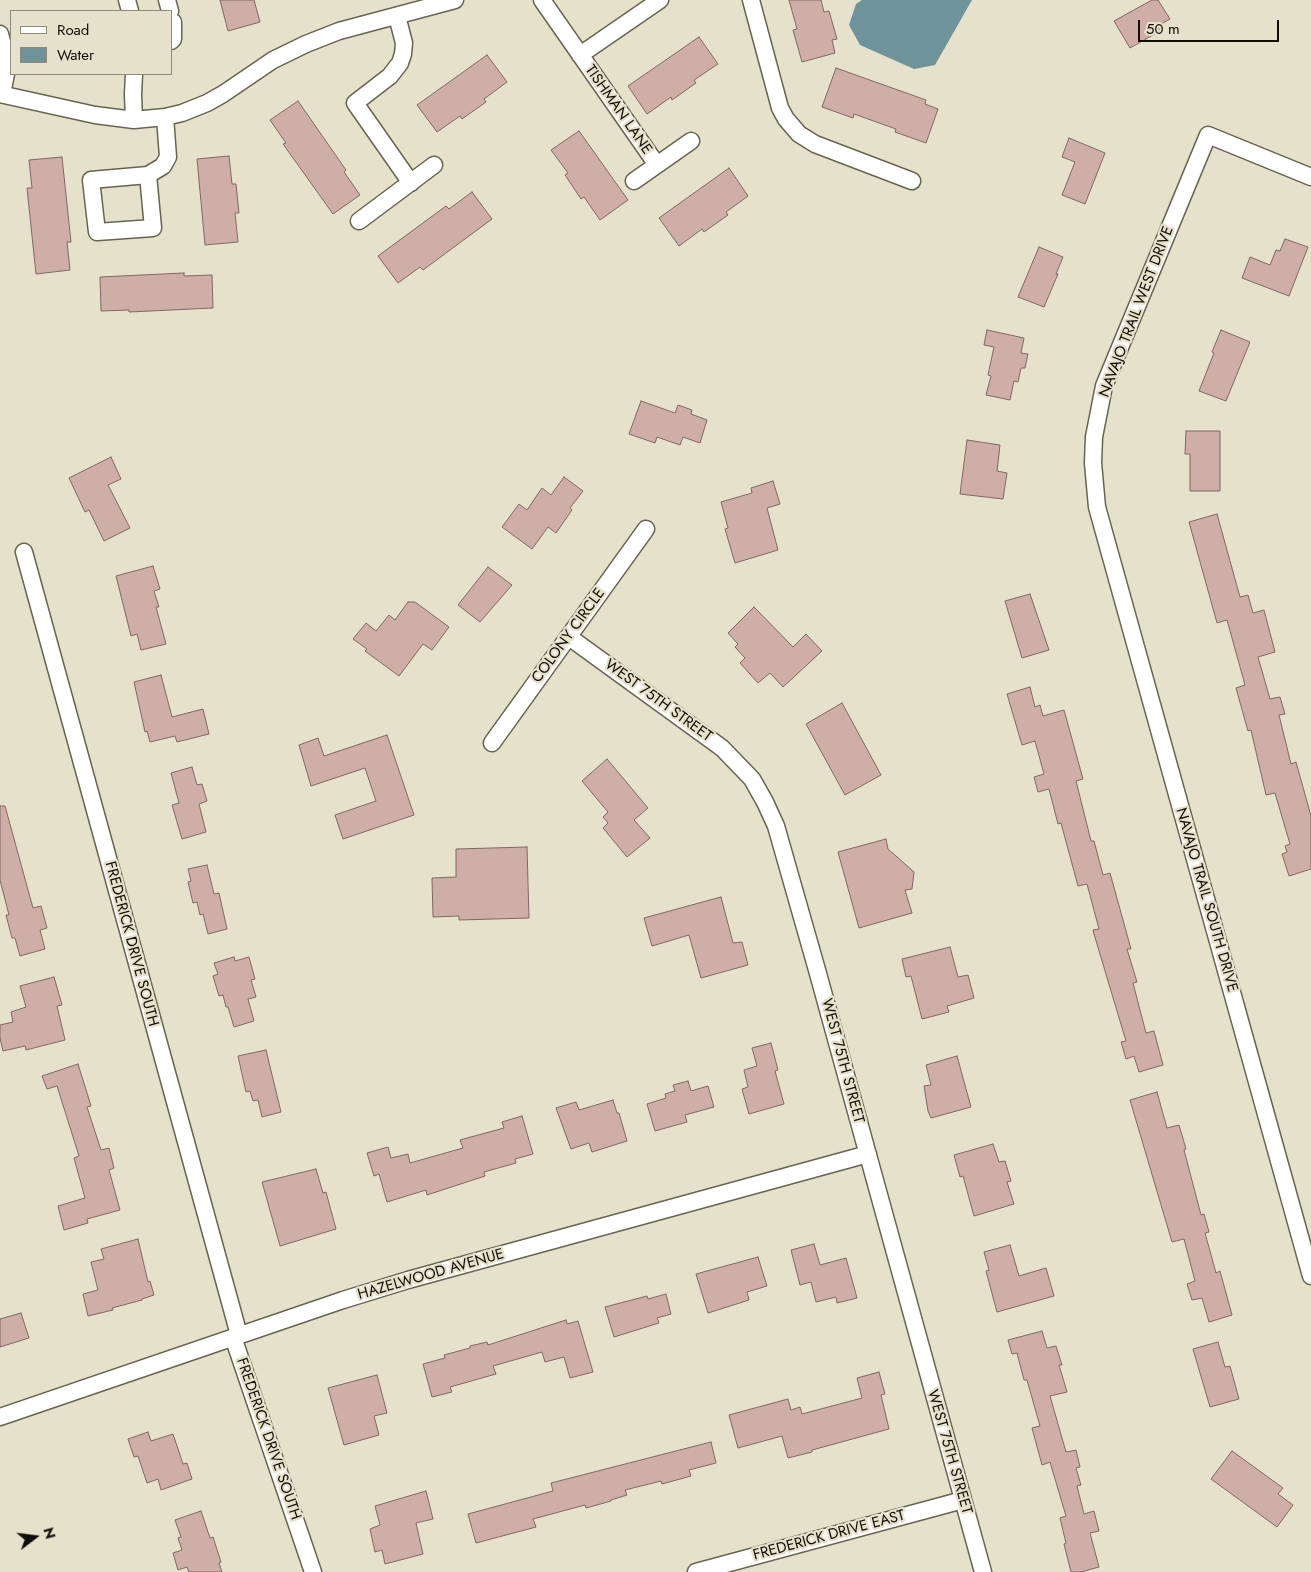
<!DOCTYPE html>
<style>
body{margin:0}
#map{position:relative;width:1311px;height:1572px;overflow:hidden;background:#e5e1ca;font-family:Jost,sans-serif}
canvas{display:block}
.legend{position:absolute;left:10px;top:10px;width:162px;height:65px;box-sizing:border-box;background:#e5e1ca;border:1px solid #8f8c7c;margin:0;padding:6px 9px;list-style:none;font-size:15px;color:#0f0d06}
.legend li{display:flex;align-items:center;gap:10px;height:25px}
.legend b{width:25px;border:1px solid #8f8c7c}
.north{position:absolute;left:10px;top:1512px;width:50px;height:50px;-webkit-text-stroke:4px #e5e1ca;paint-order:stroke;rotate:75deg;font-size:14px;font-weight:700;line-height:20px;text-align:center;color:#0f0d06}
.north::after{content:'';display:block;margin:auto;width:18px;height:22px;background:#0f0d06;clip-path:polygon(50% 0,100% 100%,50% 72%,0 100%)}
.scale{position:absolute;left:1138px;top:20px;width:141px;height:22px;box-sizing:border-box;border:2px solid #0f0d06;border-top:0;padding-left:6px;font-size:15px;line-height:18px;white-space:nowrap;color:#0f0d06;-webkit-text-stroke:4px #e5e1ca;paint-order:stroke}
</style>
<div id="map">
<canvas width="1311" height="1572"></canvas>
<ul class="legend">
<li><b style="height:6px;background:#fff"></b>Road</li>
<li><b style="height:14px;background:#6f939a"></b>Water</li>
</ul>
<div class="north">N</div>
<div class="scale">50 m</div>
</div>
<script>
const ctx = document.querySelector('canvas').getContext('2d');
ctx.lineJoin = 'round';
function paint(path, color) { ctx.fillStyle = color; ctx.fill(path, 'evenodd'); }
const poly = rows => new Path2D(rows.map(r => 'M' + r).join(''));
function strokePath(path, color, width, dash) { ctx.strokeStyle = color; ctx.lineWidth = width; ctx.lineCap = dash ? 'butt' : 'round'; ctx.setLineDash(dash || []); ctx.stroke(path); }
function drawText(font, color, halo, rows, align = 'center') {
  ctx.font = font + ' Jost,sans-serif'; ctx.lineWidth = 4.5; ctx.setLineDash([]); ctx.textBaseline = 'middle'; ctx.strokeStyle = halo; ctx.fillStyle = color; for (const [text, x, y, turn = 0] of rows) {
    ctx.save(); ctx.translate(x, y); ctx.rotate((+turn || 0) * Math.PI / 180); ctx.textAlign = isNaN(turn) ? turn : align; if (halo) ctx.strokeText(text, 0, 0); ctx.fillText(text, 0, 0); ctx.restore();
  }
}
paint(poly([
 [862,0,972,0,935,65,914,69,860,45,849,25,856,4]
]), '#6f939a');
const building = poly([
 [220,0,254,0,260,22,228,31,220,0],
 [789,0,821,0,824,12,829,11,837,39,832,40,835,53,802,62,793,30,797,29,789,0],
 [1152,0,1158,0,1170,19,1158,26,1160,31,1130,48,1114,21,1152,0],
 [699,37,718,64,694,80,696,83,672,100,671,97,647,114,628,86,699,37],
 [487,55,507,82,484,99,486,102,462,119,460,116,437,132,417,105,487,55],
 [836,68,926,100,925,104,938,109,926,143,895,132,896,129,854,114,853,118,822,107,836,68],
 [298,101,346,170,344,172,360,195,333,214,283,144,286,143,270,120,298,101],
 [579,131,628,200,600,220,584,197,581,199,565,175,568,173,551,150,579,131],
 [1069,138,1105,153,1085,204,1062,195,1075,162,1062,157,1069,138],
 [229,156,232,184,236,184,239,213,235,213,238,242,205,245,197,159,229,156],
 [62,157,71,242,67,242,70,270,36,274,27,188,32,188,29,160,62,157],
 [729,168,748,196,726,212,728,215,704,232,702,229,679,246,659,218,729,168],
 [472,192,492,219,423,270,420,267,398,283,378,256,446,206,449,209,472,192],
 [1285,239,1308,247,1289,296,1242,278,1250,257,1270,265,1276,250,1280,251,1285,239],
 [1039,247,1063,257,1056,274,1058,274,1044,307,1018,297,1039,247],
 [184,273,184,276,212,275,213,308,129,312,129,310,101,311,100,277,184,273],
 [987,330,1024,338,1021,353,1028,354,1025,368,1021,368,1018,382,1014,381,1010,400,986,395,991,376,988,375,994,347,984,345,987,330],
 [1221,330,1250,342,1226,401,1199,391,1214,353,1212,352,1221,330],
 [641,401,675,413,678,405,692,410,691,414,707,420,700,443,683,437,680,445,657,437,655,443,629,434,641,401],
 [1186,431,1220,431,1220,491,1190,491,1190,454,1185,454,1186,431],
 [967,440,1000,445,997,471,1007,473,1003,499,960,494,967,440],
 [111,457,121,479,108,485,130,528,104,541,89,510,85,512,69,478,111,457],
 [564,477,583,491,570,508,572,510,556,533,548,527,532,549,502,527,519,504,527,510,542,488,551,495,564,477],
 [773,481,780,504,767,508,778,550,735,563,725,529,728,528,721,502,752,493,751,488,773,481],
 [1217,514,1240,597,1248,595,1253,613,1264,610,1275,652,1258,657,1270,699,1280,697,1285,714,1279,715,1291,764,1296,762,1311,816,1311,869,1289,876,1282,854,1287,852,1285,846,1290,844,1275,793,1266,795,1251,730,1248,731,1236,688,1245,685,1227,620,1217,623,1189,522,1217,514],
 [153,566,160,589,154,591,159,607,156,607,166,644,141,650,137,634,131,636,116,576,153,566],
 [488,567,512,585,480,622,458,605,488,567],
 [1030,594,1049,650,1022,658,1005,601,1030,594],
 [408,602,415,602,449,627,432,650,423,644,399,676,365,651,367,649,353,639,366,623,376,631,389,615,395,620,408,602],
 [754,607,793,647,806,634,822,651,783,687,770,673,758,683,740,663,745,658,735,647,738,644,728,633,754,607],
 [161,675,172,717,203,709,209,734,177,742,175,736,150,742,147,731,145,732,134,682,161,675],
 [1030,687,1035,707,1040,705,1043,716,1064,710,1083,779,1076,781,1091,841,1094,841,1103,875,1110,873,1131,949,1127,949,1137,982,1133,983,1146,1033,1154,1031,1163,1065,1139,1072,1134,1056,1126,1059,1121,1042,1126,1041,1094,934,1093,930,1099,929,1087,884,1078,886,1061,823,1058,824,1049,789,1038,792,1034,777,1044,774,1035,741,1022,745,1007,694,1030,687],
 [842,703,881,775,845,795,806,724,842,703],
 [387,735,414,815,343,839,335,815,376,801,365,768,311,786,299,745,318,738,324,756,387,735],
 [607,759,648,808,634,820,650,838,627,857,603,828,608,823,603,817,608,812,582,781,607,759],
 [192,767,197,785,202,784,207,801,199,804,206,832,182,839,172,805,179,803,171,773,192,767],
 [0,806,5,806,33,908,41,906,47,928,40,930,45,949,20,956,15,938,12,938,6,915,9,915,0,880,0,806],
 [886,839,888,849,914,872,912,889,905,890,912,913,859,928,838,852,886,839],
 [527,847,529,918,459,920,459,916,433,917,432,878,456,877,456,849,527,847],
 [207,865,214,894,219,893,227,929,208,934,203,914,200,915,197,902,193,903,188,882,191,881,188,869,207,865],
 [721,897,733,943,742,942,748,965,701,978,689,935,652,946,644,918,721,897],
 [950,947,958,977,968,975,974,998,947,1006,949,1012,922,1019,911,976,906,977,902,959,950,947],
 [234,957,235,961,249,957,255,979,251,980,256,997,248,999,254,1021,234,1027,228,1007,226,1007,223,995,219,996,213,976,218,974,214,963,234,957],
 [54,977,62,1005,57,1006,65,1040,26,1050,25,1046,3,1051,0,1038,0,1025,13,1022,11,1012,26,1007,20,986,54,977],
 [771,1043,778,1070,775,1071,784,1104,749,1114,742,1089,748,1087,744,1070,757,1066,752,1048,771,1043],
 [266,1050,281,1112,262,1117,258,1100,253,1101,250,1091,246,1092,238,1056,266,1050],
 [957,1056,971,1107,931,1118,928,1111,924,1086,931,1085,926,1065,957,1056],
 [78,1064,91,1106,87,1107,101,1150,109,1148,114,1168,109,1170,120,1210,87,1219,88,1223,64,1230,58,1206,85,1198,74,1158,79,1156,57,1086,47,1089,42,1076,78,1064],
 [688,1081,691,1091,708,1086,714,1107,685,1115,687,1122,655,1131,647,1104,666,1098,665,1094,675,1091,673,1085,688,1081],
 [1157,1092,1167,1128,1179,1125,1186,1149,1184,1150,1201,1215,1204,1214,1209,1232,1205,1233,1216,1273,1220,1271,1232,1315,1209,1322,1202,1298,1192,1300,1187,1284,1195,1281,1184,1239,1172,1242,1130,1100,1157,1092],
 [613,1100,617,1113,619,1113,627,1141,592,1152,589,1143,571,1149,556,1108,576,1102,579,1110,613,1100],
 [522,1116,533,1154,515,1159,516,1163,484,1172,485,1176,427,1195,426,1190,387,1202,379,1174,374,1176,367,1153,388,1147,391,1158,408,1154,410,1163,463,1148,460,1140,504,1128,502,1122,522,1116],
 [993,1144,999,1162,1005,1161,1011,1181,1007,1182,1014,1204,974,1216,963,1176,960,1177,954,1155,993,1144],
 [316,1169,323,1193,326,1192,336,1229,280,1246,262,1182,316,1169],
 [138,1239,148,1282,150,1281,154,1295,142,1299,142,1300,112,1308,113,1310,88,1316,83,1294,98,1290,91,1262,104,1259,101,1249,138,1239],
 [814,1244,820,1265,846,1258,857,1298,837,1303,836,1297,816,1302,811,1282,800,1285,791,1250,814,1244],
 [1010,1245,1019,1276,1046,1268,1054,1296,997,1312,986,1271,989,1270,984,1252,1010,1245],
 [758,1257,767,1286,747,1292,749,1300,708,1313,696,1274,758,1257],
 [666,1294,671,1314,657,1318,659,1323,614,1337,605,1307,647,1296,648,1299,666,1294],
 [21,1313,29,1338,0,1347,0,1319,21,1313],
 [566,1320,567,1324,578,1321,593,1372,570,1378,564,1357,545,1362,542,1352,493,1366,496,1374,450,1387,452,1392,432,1397,423,1364,445,1358,444,1355,470,1348,470,1346,487,1342,488,1345,566,1320],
 [1042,1331,1047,1348,1056,1346,1062,1365,1059,1365,1067,1392,1050,1396,1066,1452,1076,1450,1080,1467,1076,1468,1081,1485,1077,1486,1084,1514,1094,1511,1099,1531,1090,1533,1099,1567,1081,1572,1071,1572,1064,1544,1066,1543,1060,1518,1066,1516,1050,1462,1042,1465,1032,1428,1040,1426,1027,1380,1024,1380,1017,1353,1012,1354,1008,1340,1042,1331],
 [1218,1342,1225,1367,1230,1366,1239,1399,1210,1407,1193,1349,1218,1342],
 [879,1372,885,1394,881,1395,889,1429,812,1450,812,1452,788,1458,782,1436,738,1448,729,1415,788,1399,791,1410,800,1407,802,1414,862,1398,857,1378,879,1372],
 [377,1375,387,1413,374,1416,379,1435,344,1445,328,1388,377,1375],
 [148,1432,151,1441,173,1434,183,1464,187,1463,192,1479,161,1490,158,1479,147,1483,138,1456,134,1457,128,1439,148,1432],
 [711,1442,716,1463,689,1470,691,1476,662,1484,661,1481,625,1490,627,1495,611,1500,611,1501,586,1508,585,1505,533,1519,536,1527,476,1543,468,1514,553,1491,551,1483,711,1442],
 [1232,1451,1283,1488,1278,1494,1293,1505,1277,1527,1211,1479,1232,1451],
 [426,1491,433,1519,416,1523,423,1554,385,1564,382,1550,375,1552,370,1529,380,1525,375,1506,426,1491],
 [201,1511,210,1538,213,1537,221,1562,219,1563,222,1572,189,1572,187,1567,178,1570,173,1553,182,1550,178,1538,181,1537,175,1520,201,1511]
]);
paint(building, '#d0aea8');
strokePath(building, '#7f6764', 1);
const street = poly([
 [127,0,130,11],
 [167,0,170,11],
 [542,0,657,165],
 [751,0,780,108,786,119,799,134,815,144,912,181],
 [397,16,404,43,403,54,400,63,390,76,355,103,411,183],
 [0,34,8,64,2,94],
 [171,41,173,39,173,22],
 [580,55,660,0],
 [0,94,95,115,134,120,165,117,182,113,207,103,223,94,273,60,306,44,339,31,455,0],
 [134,120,133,94,134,74],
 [148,175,153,228,97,232,91,180,148,175],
 [148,175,163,166,168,157,165,117],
 [1311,177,1208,135,1104,386,1094,437,1093,463,1097,507,1311,1276],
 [634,181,691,141],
 [359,221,434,165],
 [24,552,239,1335],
 [569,637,722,748,752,779,765,802,776,826,817,970,983,1572],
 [492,743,646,529],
 [233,1337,313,1572],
 [0,1417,343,1300,408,1280,868,1154],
 [696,1572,963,1500]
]);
strokePath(street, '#676450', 19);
strokePath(street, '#fff', 16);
drawText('15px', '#0f0d06', '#e5e1ca', [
 ["TISHMAN LANE",618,110,55],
 ["NAVAJO TRAIL WEST DRIVE",1137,312,-69],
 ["COLONY CIRCLE",569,636,-54],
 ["WEST 75TH STREET",658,701,36],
 ["NAVAJO TRAIL SOUTH DRIVE",1206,900,74],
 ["FREDERICK DRIVE SOUTH",131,944,75],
 ["WEST 75TH STREET",842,1061,75],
 ["HAZELWOOD AVENUE",431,1275,-16],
 ["FREDERICK DRIVE SOUTH",268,1439,71],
 ["WEST 75TH STREET",949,1452,74],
 ["FREDERICK DRIVE EAST",829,1536,-15]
]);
</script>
